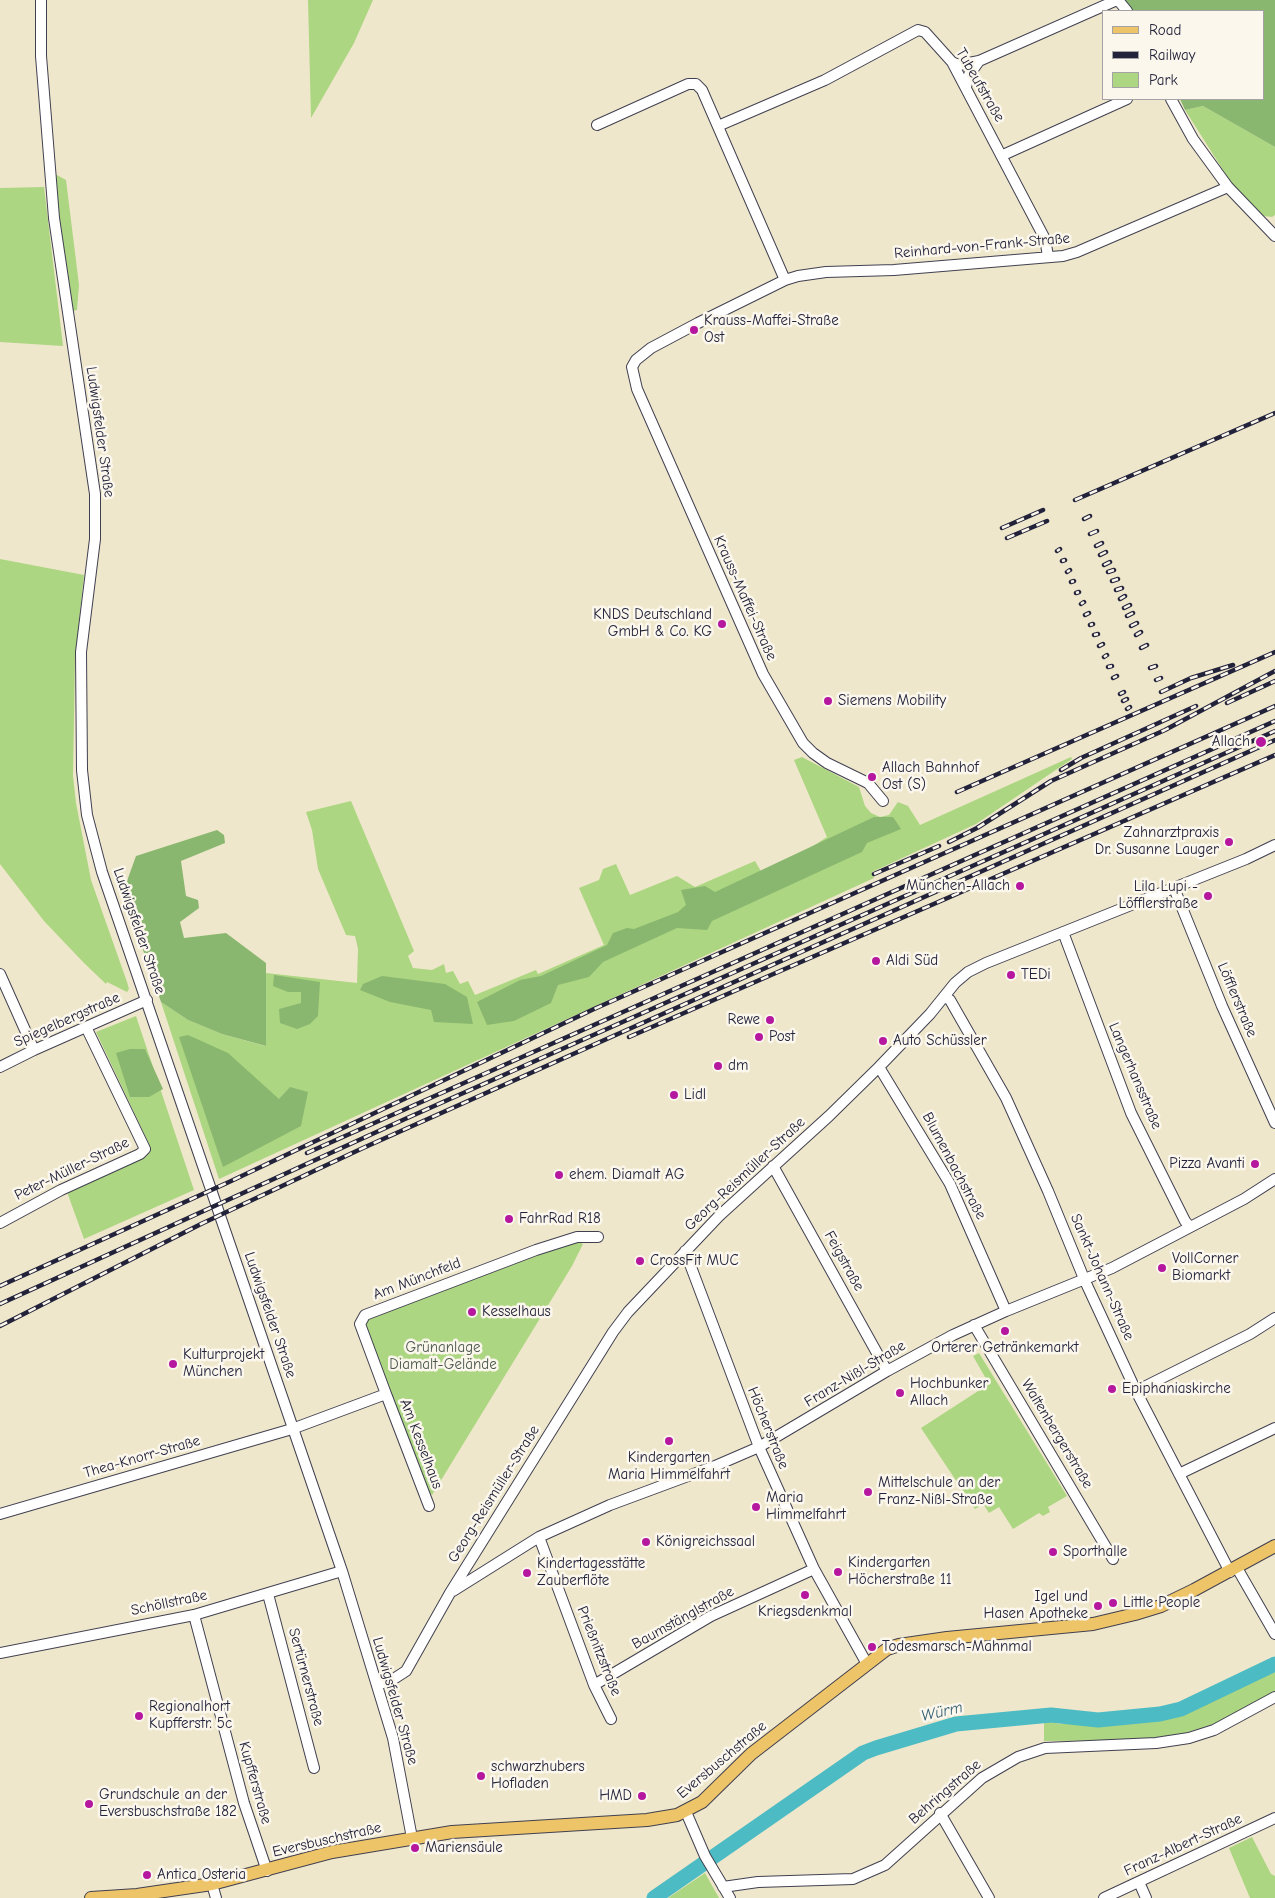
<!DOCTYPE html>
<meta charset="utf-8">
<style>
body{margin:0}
#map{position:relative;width:1275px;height:1898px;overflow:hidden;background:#efe7cb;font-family:"Comic Neue",sans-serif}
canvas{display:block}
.legend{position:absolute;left:1102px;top:10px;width:162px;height:90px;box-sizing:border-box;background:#fbf7ec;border:1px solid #a4a2a5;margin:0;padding:6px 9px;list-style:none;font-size:15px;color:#22223b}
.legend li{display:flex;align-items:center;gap:10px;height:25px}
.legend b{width:25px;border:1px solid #a4a2a5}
</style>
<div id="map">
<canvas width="1275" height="1898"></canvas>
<ul class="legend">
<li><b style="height:6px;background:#eec469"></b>Road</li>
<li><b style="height:6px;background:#22223b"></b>Railway</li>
<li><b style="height:14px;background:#acd681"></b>Park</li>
</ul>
</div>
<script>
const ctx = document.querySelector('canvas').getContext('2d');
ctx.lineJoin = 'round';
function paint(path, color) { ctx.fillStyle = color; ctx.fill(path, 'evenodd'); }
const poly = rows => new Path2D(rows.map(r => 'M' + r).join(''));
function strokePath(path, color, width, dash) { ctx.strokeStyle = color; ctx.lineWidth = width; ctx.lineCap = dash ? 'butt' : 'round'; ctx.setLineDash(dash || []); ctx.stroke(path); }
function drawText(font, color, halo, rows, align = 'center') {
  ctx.font = font + ' "Comic Neue",sans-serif'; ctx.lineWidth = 5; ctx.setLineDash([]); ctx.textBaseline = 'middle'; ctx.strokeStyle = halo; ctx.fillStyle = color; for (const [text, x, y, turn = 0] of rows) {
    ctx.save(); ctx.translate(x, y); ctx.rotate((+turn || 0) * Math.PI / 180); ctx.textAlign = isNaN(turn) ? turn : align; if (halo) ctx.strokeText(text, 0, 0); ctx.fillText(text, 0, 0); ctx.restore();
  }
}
paint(poly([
 [308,0,373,0,354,43,311,118],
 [1203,106,1275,147,1275,215,1272,217,1264,216,1237,192,1185,110],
 [53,173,66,180,79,285,77,310,72,311],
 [44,187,63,346,0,342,0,188],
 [0,559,84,575,75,659,73,776,76,803,91,880,127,982,129,989,127,992,107,982,106,984,84,963,44,921,0,864],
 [802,757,859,787,865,806,871,813,880,817,889,815,898,802,908,806,920,825,1071,757,1072,759,976,824,872,872,874,878,219,1179,161,1002,188,1020,222,1034,265,1046,266,973,357,983,358,949,355,936,346,935,318,869,312,830,306,812,351,801,414,951,408,956,413,968,432,970,444,964,446,973,453,971,460,984,468,981,475,995,536,970,538,974,604,945,579,888,599,880,603,869,616,864,630,895,677,876,695,887,755,861,762,873,796,857,827,837,794,760],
 [136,1016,194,1190,84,1239,67,1192,145,1155,149,1144,96,1032],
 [577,1241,583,1244,572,1266,432,1495,425,1487,365,1325,366,1321,368,1318],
 [979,1353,1067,1496,1048,1507,1050,1512,1043,1516,1039,1513,1013,1529,999,1507,989,1513,984,1505,994,1498,975,1509,921,1428,989,1384,973,1356],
 [1275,1672,1275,1691,1223,1721,1163,1740,1044,1741,1044,1721,1061,1724,1107,1724,1163,1719,1196,1710,1223,1694],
 [1252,1837,1271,1874,1275,1876,1275,1898,1250,1898,1229,1848],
 [705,1873,719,1898,668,1898]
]), '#acd681');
paint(poly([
 [1123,0,1275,0,1275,147,1203,106,1185,110,1180,99,1264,99,1264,11,1132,11],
 [874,817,893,817,901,829,867,843,862,852,712,921,707,930,677,928,603,962,589,977,558,985,551,1003,514,1021,487,1025,477,1002,520,980,541,976,607,945,613,933,627,928,634,929,678,912,686,905,681,890,705,886,715,892],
 [217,830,224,835,225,843,181,861,186,896,198,900,199,908,180,922,184,938,226,933,266,963,266,1046,222,1034,188,1020,161,1002,123,892,136,856],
 [274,975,320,982,318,1016,310,1024,297,1029,280,1023,279,1009,301,1003,301,992,288,992,273,986],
 [382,976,445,984,467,997,473,1024,434,1022,431,1010,390,1002,360,990,363,984],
 [188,1035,228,1053,279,1099,290,1087,308,1092,301,1126,223,1167,179,1037],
 [130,1049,145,1049,163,1089,149,1097,130,1097,116,1053]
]), '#89b76f');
strokePath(poly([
 [654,1898,863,1753,876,1748,956,1724,1051,1715,1098,1720,1160,1714,1181,1709,1275,1664]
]), '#4cbbc3', 15);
const minor = poly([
 [41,0,41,56,54,218,95,494,95,539,81,652,82,770,87,815,102,872,342,1571,393,1738,412,1838],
 [1118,0,1127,11],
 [952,62,959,65,979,61,1117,0],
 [966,87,969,75,979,61],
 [1171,99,1193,139,1228,187,1275,236],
 [597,125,688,84,696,84,702,90,785,280],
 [718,126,825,80,918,30,925,32,952,62,1045,239,1048,256],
 [1003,155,1127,99],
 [883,801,868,783,827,763,813,753,803,743,763,674,637,389,632,367,636,360,651,348,698,323,785,280,798,276,826,272,894,270,1063,256,1077,252,1228,187],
 [1174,888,1222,1006,1275,1123],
 [1063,932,1131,1113,1185,1221,1190,1227],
 [0,974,34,1050],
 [945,997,950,1000,1006,1098,1048,1191,1085,1281,1136,1391,1230,1572],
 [0,1067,34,1050,147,1000],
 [879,1067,950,1184,1006,1311],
 [773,1166,887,1371],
 [0,1223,61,1190,140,1154,145,1149,87,1029],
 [685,1251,759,1447,814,1569,867,1664],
 [974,1325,1113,1559],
 [1136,1391,1250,1334,1275,1318],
 [386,1394,429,1506],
 [1179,1474,1275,1428],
 [0,1514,292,1429,386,1394,360,1324,365,1315,536,1250,577,1237,598,1237],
 [539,1537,594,1685,611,1719],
 [1237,1568,1275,1634],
 [453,1591,539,1537,610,1505,715,1466,759,1447,887,1371,953,1335,1006,1311,1112,1268,1244,1199,1275,1179],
 [268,1594,314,1768],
 [194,1615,244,1803,267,1871],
 [0,1653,194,1615,342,1571],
 [377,1685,392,1680,406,1671,450,1593,613,1332,628,1312,719,1216,829,1116,879,1067,930,1014,955,983,968,972,986,963,1246,859,1275,845],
 [594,1685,711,1616,814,1569],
 [686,1812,705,1856,730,1898],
 [940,1813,989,1898],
 [1139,1882,1146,1898],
 [212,1884,216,1898],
 [723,1887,758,1882,853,1879,885,1865,982,1778,1018,1757,1045,1748,1156,1743,1189,1738,1214,1730,1275,1697],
 [1104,1898,1275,1818]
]);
const major = poly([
 [91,1898,137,1895,212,1884,332,1852,452,1832,647,1820,677,1815,702,1802,751,1754,887,1649,899,1645,947,1638,1093,1624,1135,1614,1161,1606,1194,1590,1275,1546]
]);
strokePath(minor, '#414051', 12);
strokePath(major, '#414051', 14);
strokePath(minor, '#fff', 10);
strokePath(major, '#eec469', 12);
const rail = poly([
 [1075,500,1275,413],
 [1084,519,1090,516],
 [1002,528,1043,510],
 [1090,534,1097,531],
 [1007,538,1047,521],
 [1096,546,1102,543],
 [1057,551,1060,549],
 [1100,555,1106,552],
 [1062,561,1065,560],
 [1104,565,1110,562],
 [1067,572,1070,570],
 [1108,572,1114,570],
 [1112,581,1118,579],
 [1071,582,1074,581],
 [1116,590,1122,588],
 [1076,593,1079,592],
 [1120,599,1125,596],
 [1081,604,1084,602],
 [1124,608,1130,605],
 [1085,615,1089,613],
 [1127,616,1133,613],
 [1090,625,1093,624],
 [1131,626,1137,623],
 [1094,635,1098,634],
 [1136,635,1141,632],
 [1099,646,1103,644],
 [1141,648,1147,645],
 [1104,657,1107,655],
 [1108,667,1112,666],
 [1150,668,1156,666],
 [1113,678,1117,676],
 [1156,680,1161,678],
 [1161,692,1191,678,1233,665],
 [1120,694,1124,692],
 [1123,701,1127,699],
 [1227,703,1275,681],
 [1127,709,1130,707],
 [1061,770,1081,758,1196,706],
 [957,792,1275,652],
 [949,842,977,828,1051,781,1165,730,1275,671],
 [874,874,939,846],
 [629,1037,1275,755],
 [307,1153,1275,721],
 [0,1286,229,1182,594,1009,1275,706],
 [0,1304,405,1119,1275,731],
 [0,1326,201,1224,363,1148,1275,740]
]);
strokePath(rail, '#22223b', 4.5);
strokePath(rail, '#fbf7ec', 2.5, [8]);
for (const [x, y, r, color] of [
 [694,330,5,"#b5179e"],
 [722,624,5,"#b5179e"],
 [828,701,5,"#b5179e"],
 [1261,742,6,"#b5179e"],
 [872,777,5,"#b5179e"],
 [1229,842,5,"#b5179e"],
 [1020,886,5,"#b5179e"],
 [1208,896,5,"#b5179e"],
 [876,961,5,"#b5179e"],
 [1011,975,5,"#b5179e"],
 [770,1020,5,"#b5179e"],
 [759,1037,5,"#b5179e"],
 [883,1041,5,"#b5179e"],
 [718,1066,5,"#b5179e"],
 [674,1095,5,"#b5179e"],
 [1255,1164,5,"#b5179e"],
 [559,1175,5,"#b5179e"],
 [509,1219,5,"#b5179e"],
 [640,1261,5,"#b5179e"],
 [1162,1268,5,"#b5179e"],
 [472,1312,5,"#b5179e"],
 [1005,1331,5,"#b5179e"],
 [173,1364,5,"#b5179e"],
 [1112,1389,5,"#b5179e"],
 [900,1393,5,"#b5179e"],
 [669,1441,5,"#b5179e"],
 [868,1492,5,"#b5179e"],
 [756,1507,5,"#b5179e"],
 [646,1542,5,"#b5179e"],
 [1053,1552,5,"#b5179e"],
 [838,1572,5,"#b5179e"],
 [527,1573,5,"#b5179e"],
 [805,1595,5,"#b5179e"],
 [1113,1603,5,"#b5179e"],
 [1098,1606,5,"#b5179e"],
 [872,1647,5,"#b5179e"],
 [139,1716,5,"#b5179e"],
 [481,1776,5,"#b5179e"],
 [642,1796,5,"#b5179e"],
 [89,1804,5,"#b5179e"],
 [415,1848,5,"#b5179e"],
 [147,1875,5,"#b5179e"]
]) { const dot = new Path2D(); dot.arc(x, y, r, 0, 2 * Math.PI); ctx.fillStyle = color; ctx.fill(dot); strokePath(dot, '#fbf7ec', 2); }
drawText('15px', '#22223b', '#fbf7ec', [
 ["Tubeufstraße",980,85,60],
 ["Reinhard-von-Frank-Straße",982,246,-5],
 ["Ludwigsfelder Straße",100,432,82],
 ["Krauss-Maffei-Straße",745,598,66],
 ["Ludwigsfelder Straße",139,931,71],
 ["Löfflerstraße",1237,1000,67],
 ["Spiegelbergstraße",67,1020,-24],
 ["Langerhansstraße",1135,1076,67],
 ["Blumenbachstraße",954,1166,62],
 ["Peter-Müller-Straße",72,1169,-26],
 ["Georg-Reismüller-Straße",745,1174,-43],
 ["Feigstraße",844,1261,61],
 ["Sankt-Johann-Straße",1102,1277,66],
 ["Am Münchfeld",417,1279,-21],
 ["Ludwigsfelder Straße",270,1315,71],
 ["Franz-Nißl-Straße",855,1374,-31],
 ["Höcherstraße",768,1428,68],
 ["Waltenbergerstraße",1057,1434,59],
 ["Am Kesselhaus",421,1444,69],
 ["Thea-Knorr-Straße",142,1457,-16],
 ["Georg-Reismüller-Straße",494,1494,-58],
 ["Schöllstraße",169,1603,-12],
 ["Baumstänglstraße",683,1618,-29],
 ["Prießnitzstraße",599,1651,68],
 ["Sertürnerstraße",306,1677,75],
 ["Ludwigsfelder Straße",395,1701,74],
 ["Eversbuschstraße",722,1760,-40],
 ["Kupfferstraße",255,1783,74],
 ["Behringstraße",945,1792,-41],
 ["Eversbuschstraße",327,1840,-13],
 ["Franz-Albert-Straße",1183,1845,-25]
]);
drawText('15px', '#22223b', '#fbf7ec', [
 ["Krauss-Maffei-Straße",704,321],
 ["Ost",704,338],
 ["KNDS Deutschland",712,615,"right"],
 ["GmbH & Co. KG",712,632,"right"],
 ["Siemens Mobility",838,701],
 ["Allach",1250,742,"right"],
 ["Allach Bahnhof",882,768],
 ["Ost (S)",882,785],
 ["Zahnarztpraxis",1219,833,"right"],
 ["Dr. Susanne Lauger",1219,850,"right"],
 ["München-Allach",1010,886,"right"],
 ["Lila Lupi -",1198,887,"right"],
 ["Löfflerstraße",1198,904,"right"],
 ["Aldi Süd",886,961],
 ["TEDi",1021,975],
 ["Rewe",760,1020,"right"],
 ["Post",769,1037],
 ["Auto Schüssler",893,1041],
 ["dm",728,1066],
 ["Lidl",684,1095],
 ["Pizza Avanti",1245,1164,"right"],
 ["ehem. Diamalt AG",569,1175],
 ["FahrRad R18",519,1219],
 ["VollCorner",1172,1259],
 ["Biomarkt",1172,1276],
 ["CrossFit MUC",650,1261],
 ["Kesselhaus",482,1312],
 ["Orterer Getränkemarkt",1005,1348,"center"],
 ["Kulturprojekt",183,1355],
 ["München",183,1372],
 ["Hochbunker",910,1384],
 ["Allach",910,1401],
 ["Epiphaniaskirche",1122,1389],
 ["Kindergarten",669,1458,"center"],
 ["Maria Himmelfahrt",669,1475,"center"],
 ["Mittelschule an der",878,1483],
 ["Franz-Nißl-Straße",878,1500],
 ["Maria",766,1498],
 ["Himmelfahrt",766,1515],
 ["Königreichssaal",656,1542],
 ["Sporthalle",1063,1552],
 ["Kindergarten",848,1563],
 ["Höcherstraße 11",848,1580],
 ["Kindertagesstätte",537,1564],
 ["Zauberflöte",537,1581],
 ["Igel und",1088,1597,"right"],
 ["Hasen Apotheke",1088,1614,"right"],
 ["Little People",1123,1603],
 ["Kriegsdenkmal",805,1612,"center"],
 ["Todesmarsch-Mahnmal",882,1647],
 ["Regionalhort",149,1707],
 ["Kupfferstr. 5c",149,1724],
 ["schwarzhubers",491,1767],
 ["Hofladen",491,1784],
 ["Grundschule an der",99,1795],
 ["Eversbuschstraße 182",99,1812],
 ["HMD",632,1796,"right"],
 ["Mariensäule",425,1848],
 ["Antica Osteria",157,1875]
], 'left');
drawText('15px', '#4b5850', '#fbf7ec', [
 ["Grünanlage",443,1348],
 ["Diamalt-Gelände",443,1365]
]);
drawText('italic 16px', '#335f71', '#fbf7ec', [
 ["Würm",942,1712,-13]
]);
</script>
